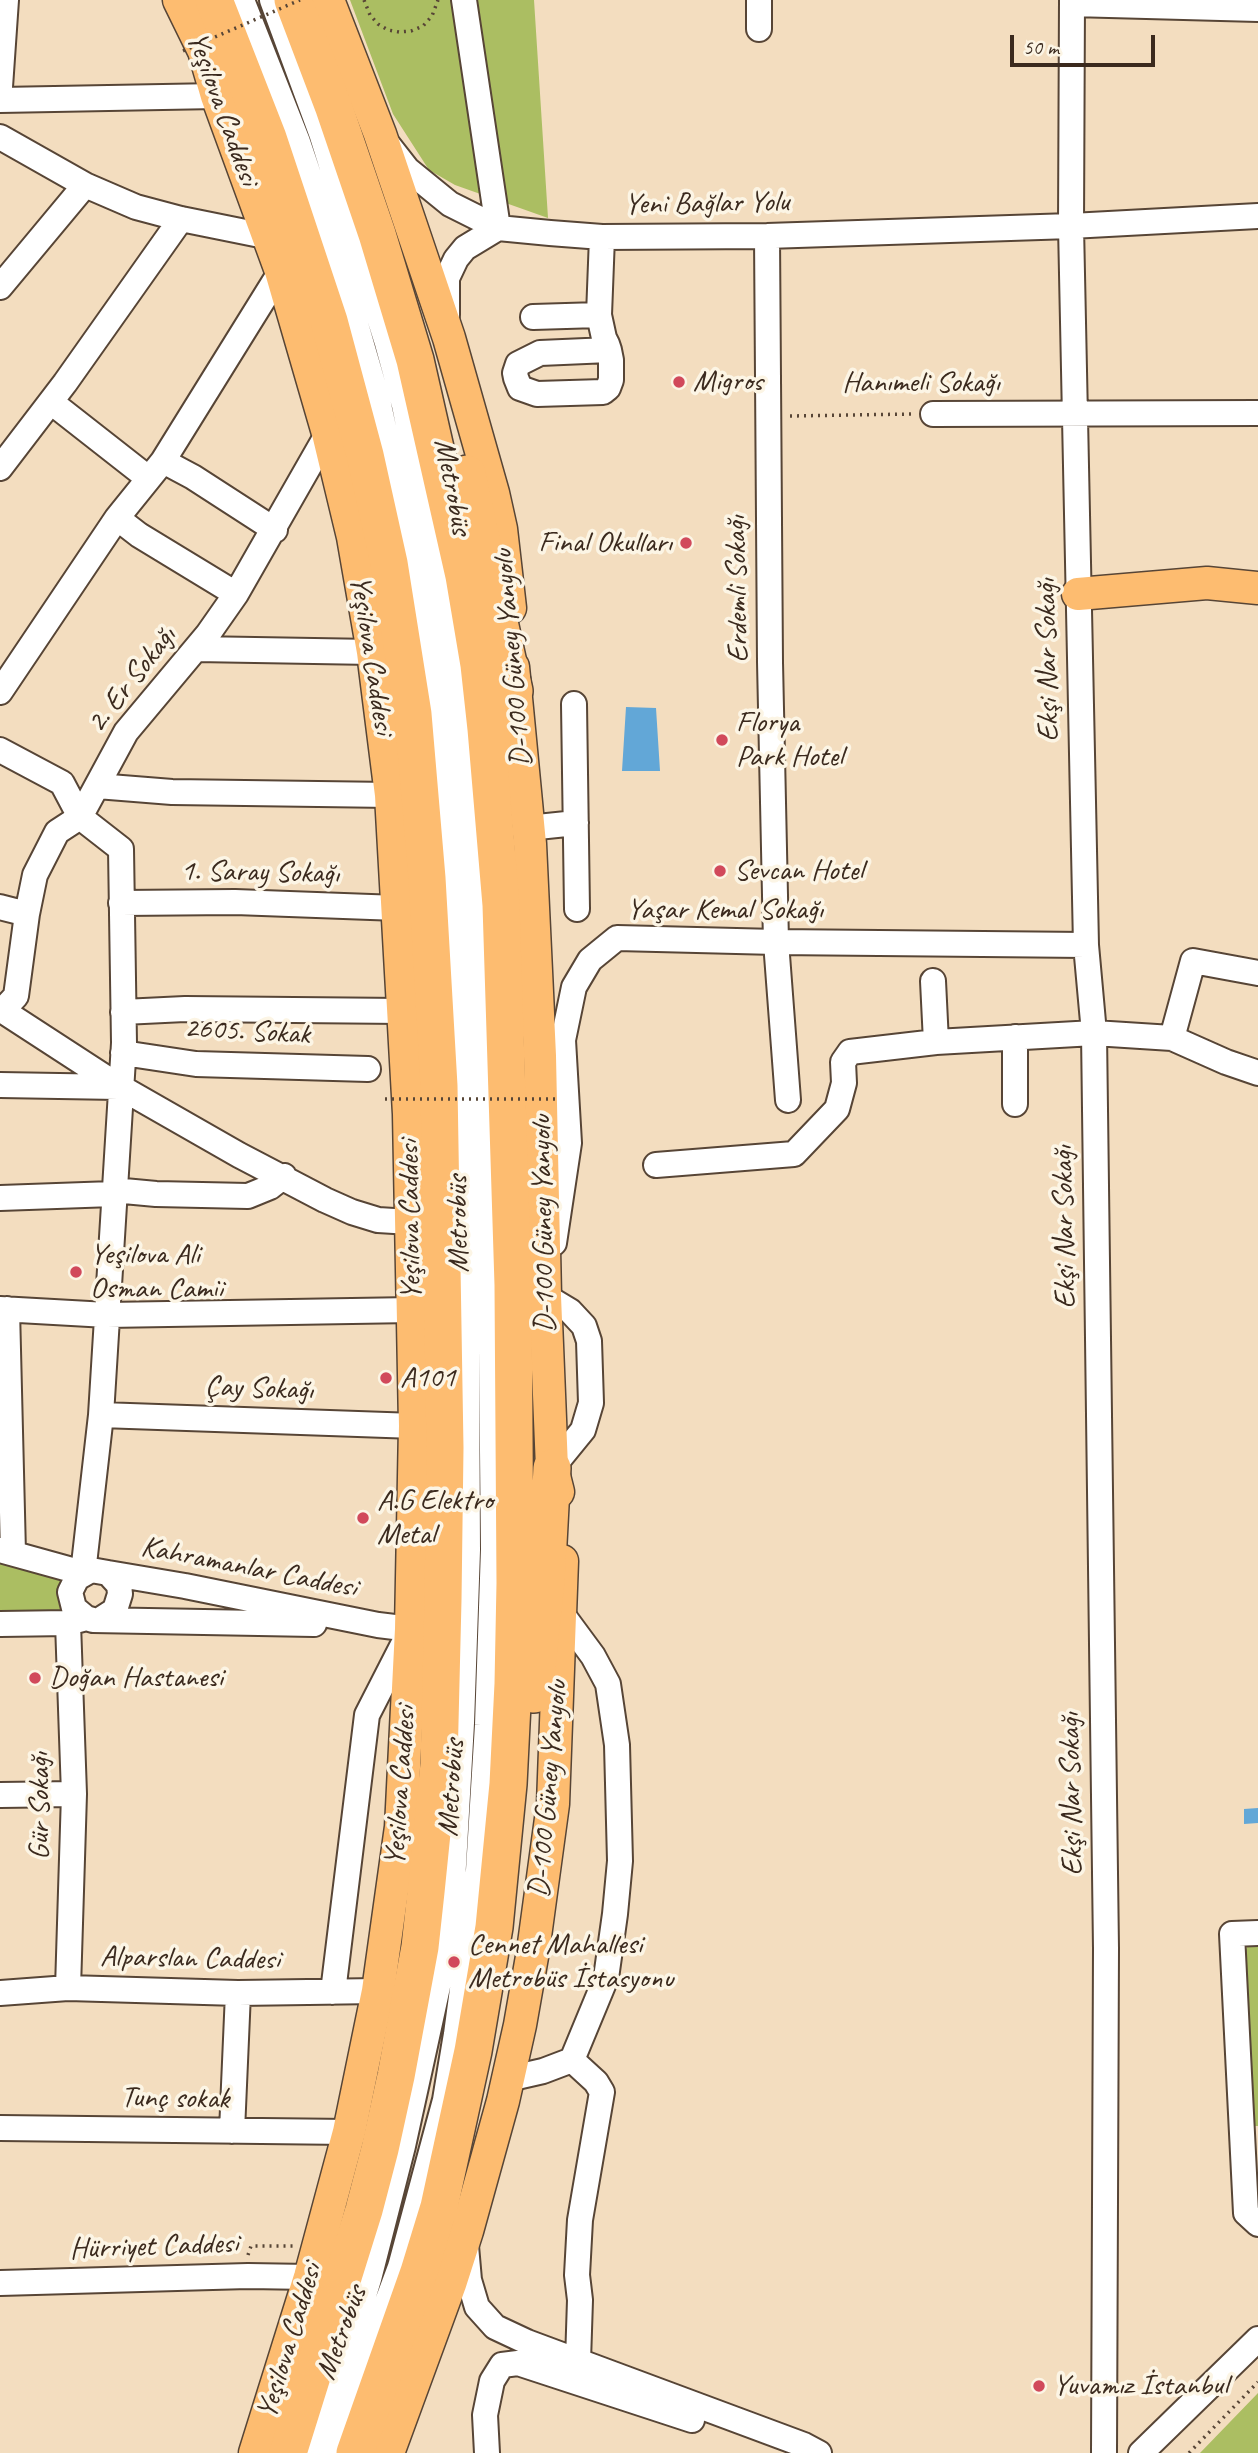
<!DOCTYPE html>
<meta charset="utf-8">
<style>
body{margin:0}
#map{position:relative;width:1258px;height:2453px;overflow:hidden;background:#f3ddbf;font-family:Caveat,sans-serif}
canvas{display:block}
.scale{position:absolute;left:1010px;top:35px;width:145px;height:32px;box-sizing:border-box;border:4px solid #3b2a1e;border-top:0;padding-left:9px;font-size:21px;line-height:24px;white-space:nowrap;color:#3b2a1e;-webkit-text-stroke:5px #fcf5e5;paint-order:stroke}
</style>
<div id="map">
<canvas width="1258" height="2453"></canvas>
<div class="scale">50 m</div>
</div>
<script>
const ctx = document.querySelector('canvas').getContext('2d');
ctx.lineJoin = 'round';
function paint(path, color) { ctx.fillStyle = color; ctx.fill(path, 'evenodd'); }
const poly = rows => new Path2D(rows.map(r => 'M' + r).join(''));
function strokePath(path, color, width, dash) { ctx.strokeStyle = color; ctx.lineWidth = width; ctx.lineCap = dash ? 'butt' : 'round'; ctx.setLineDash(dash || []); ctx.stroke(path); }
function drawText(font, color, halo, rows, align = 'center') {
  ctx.font = font + ' Caveat,sans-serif'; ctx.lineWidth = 7; ctx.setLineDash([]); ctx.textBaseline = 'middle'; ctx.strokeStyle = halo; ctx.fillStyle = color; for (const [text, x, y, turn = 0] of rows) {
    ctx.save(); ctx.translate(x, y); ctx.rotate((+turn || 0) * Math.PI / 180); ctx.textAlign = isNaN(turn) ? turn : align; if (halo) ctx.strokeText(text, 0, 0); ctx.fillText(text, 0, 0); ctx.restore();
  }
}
paint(poly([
 [350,0,534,0,548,218,455,185,429,170,393,114],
 [0,1551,69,1569,66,1615,0,1615],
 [1258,1943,1258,2126,1252,2126,1244,1953,1249,1944],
 [1258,2393,1258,2453,1200,2453]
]), '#abbe62');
paint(poly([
 [626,707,656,708,660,771,622,771],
 [1258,1808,1258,1823,1244,1824,1244,1809]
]), '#62a7d7');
const minor = poly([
 [242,0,298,142,336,255,378,400,399,496,424,630,441,765,460,966,466,1154,468,1550,462,1723,452,1900,441,1973,403,2146,369,2279,317,2449],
 [272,0,321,133,387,343,404,405,435,561,455,688,472,853,483,1018,489,1153,493,1549,487,1725,478,1870,456,2034,445,2100,400,2267,331,2453],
 [464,0,498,228],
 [759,0,759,29],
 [1072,0,1071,226,1086,945,1094,1033,1106,1948,1104,2453],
 [1072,4,1258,9],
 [0,87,6,0],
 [0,100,217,96],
 [0,137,85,185,136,207,181,219,270,237],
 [389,146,407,169,450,204,498,228,550,233,602,237,767,236,1071,226,1258,216],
 [767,236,770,662,776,942,788,1100],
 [602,237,599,315,604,338,607,344,609,350,611,360,611,380,608,388,603,392,537,394,520,388,516,378,515,373,518,364,540,353,609,350],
 [0,287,85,185],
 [447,315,447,278,456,259,465,248,498,228],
 [533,317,599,315],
 [51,402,148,478],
 [933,414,1258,413],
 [163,461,193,477,275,530],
 [0,468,65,383,181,219],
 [117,518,139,535,236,594],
 [196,649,373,652],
 [0,692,117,518,163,461,281,271],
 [574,704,577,909],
 [0,750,62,783,80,817,121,849,124,1043,101,1415,83,1573,0,1550],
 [97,786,172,792,391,795],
 [528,828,576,823],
 [121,903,235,902,398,908],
 [0,907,27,914],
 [933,981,936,1042],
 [0,1009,120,1087,239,1155,325,1200,352,1212,378,1220,410,1222],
 [2,1011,16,996,27,914,35,875,57,832,80,817,126,732,208,634,236,594,328,433],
 [123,1012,185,1009,403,1011],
 [1172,1038,1193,961,1258,973],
 [123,1053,196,1064,368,1069],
 [0,1085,118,1087],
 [1015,1104,1015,1037],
 [656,1165,794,1154,837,1109,844,1083,843,1062,850,1052,936,1042,1094,1033,1172,1038,1226,1062,1258,1073],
 [113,1190,156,1194,248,1196,270,1187,284,1176],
 [0,1198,113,1194],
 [554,1243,569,1143,563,1040,574,987,590,960,617,938,776,942,1086,945],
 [547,1283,545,1296,570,1311,584,1326,589,1341,591,1403,583,1430,552,1468],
 [0,1309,107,1315,413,1310],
 [7,1309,13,1553],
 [101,1415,415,1426],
 [108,1573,185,1586,378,1625,411,1629,367,1715,333,1992],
 [101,1619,115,1610,120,1594,119,1585,108,1573,91,1570,77,1578,70,1592,74,1608,86,1618,93,1620,314,1624],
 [68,1623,74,1794,68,1988],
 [0,1624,68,1623,83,1619],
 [0,1795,74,1794],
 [1258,1933,1232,1934,1246,2213,1258,2224],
 [0,1993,68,1988,238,1993,378,1991],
 [572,2060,596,2082,602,2092,580,2220,577,2275,580,2300,578,2361],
 [508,2079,543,2071,572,2060,606,1978,615,1914,620,1861,617,1745,608,1684,593,1656,562,1614],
 [0,2128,349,2132],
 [232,2131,238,1993],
 [466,2246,469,2280,477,2307,495,2327,527,2342,804,2445,819,2453],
 [0,2283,248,2276,310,2277],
 [487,2453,485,2415,492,2381,502,2365,518,2363,692,2420],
 [1141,2453,1258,2339]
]);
const major = poly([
 [179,0,204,51,217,96,281,271,328,433,353,537,373,652,391,795,409,1114,415,1426,411,1629,401,1827,378,1991,349,2132,310,2277,255,2453],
 [328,0,380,134,449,338,493,493,501,529,510,608],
 [1078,594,1207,583,1258,588],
 [513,667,530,844,540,1056,545,1296,552,1468,558,1492],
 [388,2453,450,2284,467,2231,503,2101,520,2025,533,1951,553,1804,562,1561]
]);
const highway = poly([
 [214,0,268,138,329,321,365,455,389,563,413,714,427,878,439,1086,445,1448,443,1600,439,1764,426,1892,420,1947,396,2076,380,2149,364,2210,288,2453],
 [293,0,334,108,377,234,415,360,464,576,479,665,486,729,501,905,513,1285,515,1583,513,1684,508,1784,494,1927,473,2051,439,2207,419,2272,355,2453],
 [467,474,514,691],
 [534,1694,546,1581,552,1468]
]);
strokePath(minor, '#574536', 28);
strokePath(major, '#574536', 35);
strokePath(highway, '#574536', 40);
strokePath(poly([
 [364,0,370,15,378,24,388,30,399,32,411,31,423,26,432,16,438,0],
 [790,416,912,414],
 [248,2255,251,2246,293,2246],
 [1189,2453,1258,2382]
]), '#574536', 3.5, [2, 5]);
strokePath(minor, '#fff', 24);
strokePath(major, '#fdbc70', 32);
strokePath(highway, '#fdbc70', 37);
strokePath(poly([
 [183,51,300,0],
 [385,1099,557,1099]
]), '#574536', 3.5, [2, 5]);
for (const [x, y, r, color] of [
 [679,382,7,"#d1495b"],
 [686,543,7,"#d1495b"],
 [722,740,7,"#d1495b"],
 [720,871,7,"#d1495b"],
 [76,1272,7,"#d1495b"],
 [386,1378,7,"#d1495b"],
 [363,1518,7,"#d1495b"],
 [35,1678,7,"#d1495b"],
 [454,1962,7,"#d1495b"],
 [1039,2386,7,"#d1495b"]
]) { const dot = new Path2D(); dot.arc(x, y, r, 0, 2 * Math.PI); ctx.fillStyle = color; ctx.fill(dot); strokePath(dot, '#fcf5e5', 2.5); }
drawText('30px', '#3b2a1e', '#fcf5e5', [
 ["Yeşilova Caddesi",222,109,70],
 ["Yeni Bağlar Yolu",707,204,-1],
 ["Hanımeli Sokağı",921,383],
 ["Metrobüs",452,487,79],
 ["Erdemli Sokağı",738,589,-91],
 ["Yeşilova Caddesi",371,655,81],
 ["D-100 Güney Yanyolu",513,658,-95],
 ["Ekşi Nar Sokağı",1048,660,-91],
 ["2. Er Sokağı",132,680,-52],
 ["1. Saray Sokağı",260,873,1],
 ["Yaşar Kemal Sokağı",725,910],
 ["2605. Sokak",247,1032,3],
 ["Yeşilova Caddesi",411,1220,-91],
 ["Metrobüs",459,1224,-91],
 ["D-100 Güney Yanyolu",544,1224,-91],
 ["Ekşi Nar Sokağı",1065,1227,-91],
 ["Çay Sokağı",259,1389,2],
 ["Kahramanlar Caddesi",249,1568,11],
 ["Yeşilova Caddesi",401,1786,-86],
 ["Metrobüs",452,1788,-86],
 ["D-100 Güney Yanyolu",549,1789,-85],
 ["Ekşi Nar Sokağı",1072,1794,-91],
 ["Gür Sokağı",40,1806,-90],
 ["Alparslan Caddesi",190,1959,1],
 ["Tunç sokak",175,2099,1],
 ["Hürriyet Caddesi",154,2247,-2],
 ["Metrobüs",342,2333,-70],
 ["Yeşilova Caddesi",290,2341,-73]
]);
drawText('30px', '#3b2a1e', '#fcf5e5', [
 ["Migros",693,382],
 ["Final Okulları",672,543,"right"],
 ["Florya",736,723],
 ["Park Hotel",736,757],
 ["Sevcan Hotel",734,871],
 ["Yeşilova Ali",90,1255],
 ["Osman Camii",90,1289],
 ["A101",400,1378],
 ["A.G Elektro",377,1501],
 ["Metal",377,1535],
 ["Doğan Hastanesi",49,1678],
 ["Cennet Mahallesi",468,1945],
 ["Metrobüs İstasyonu",468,1979],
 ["Yuvamız İstanbul",1053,2386]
], 'left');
</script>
